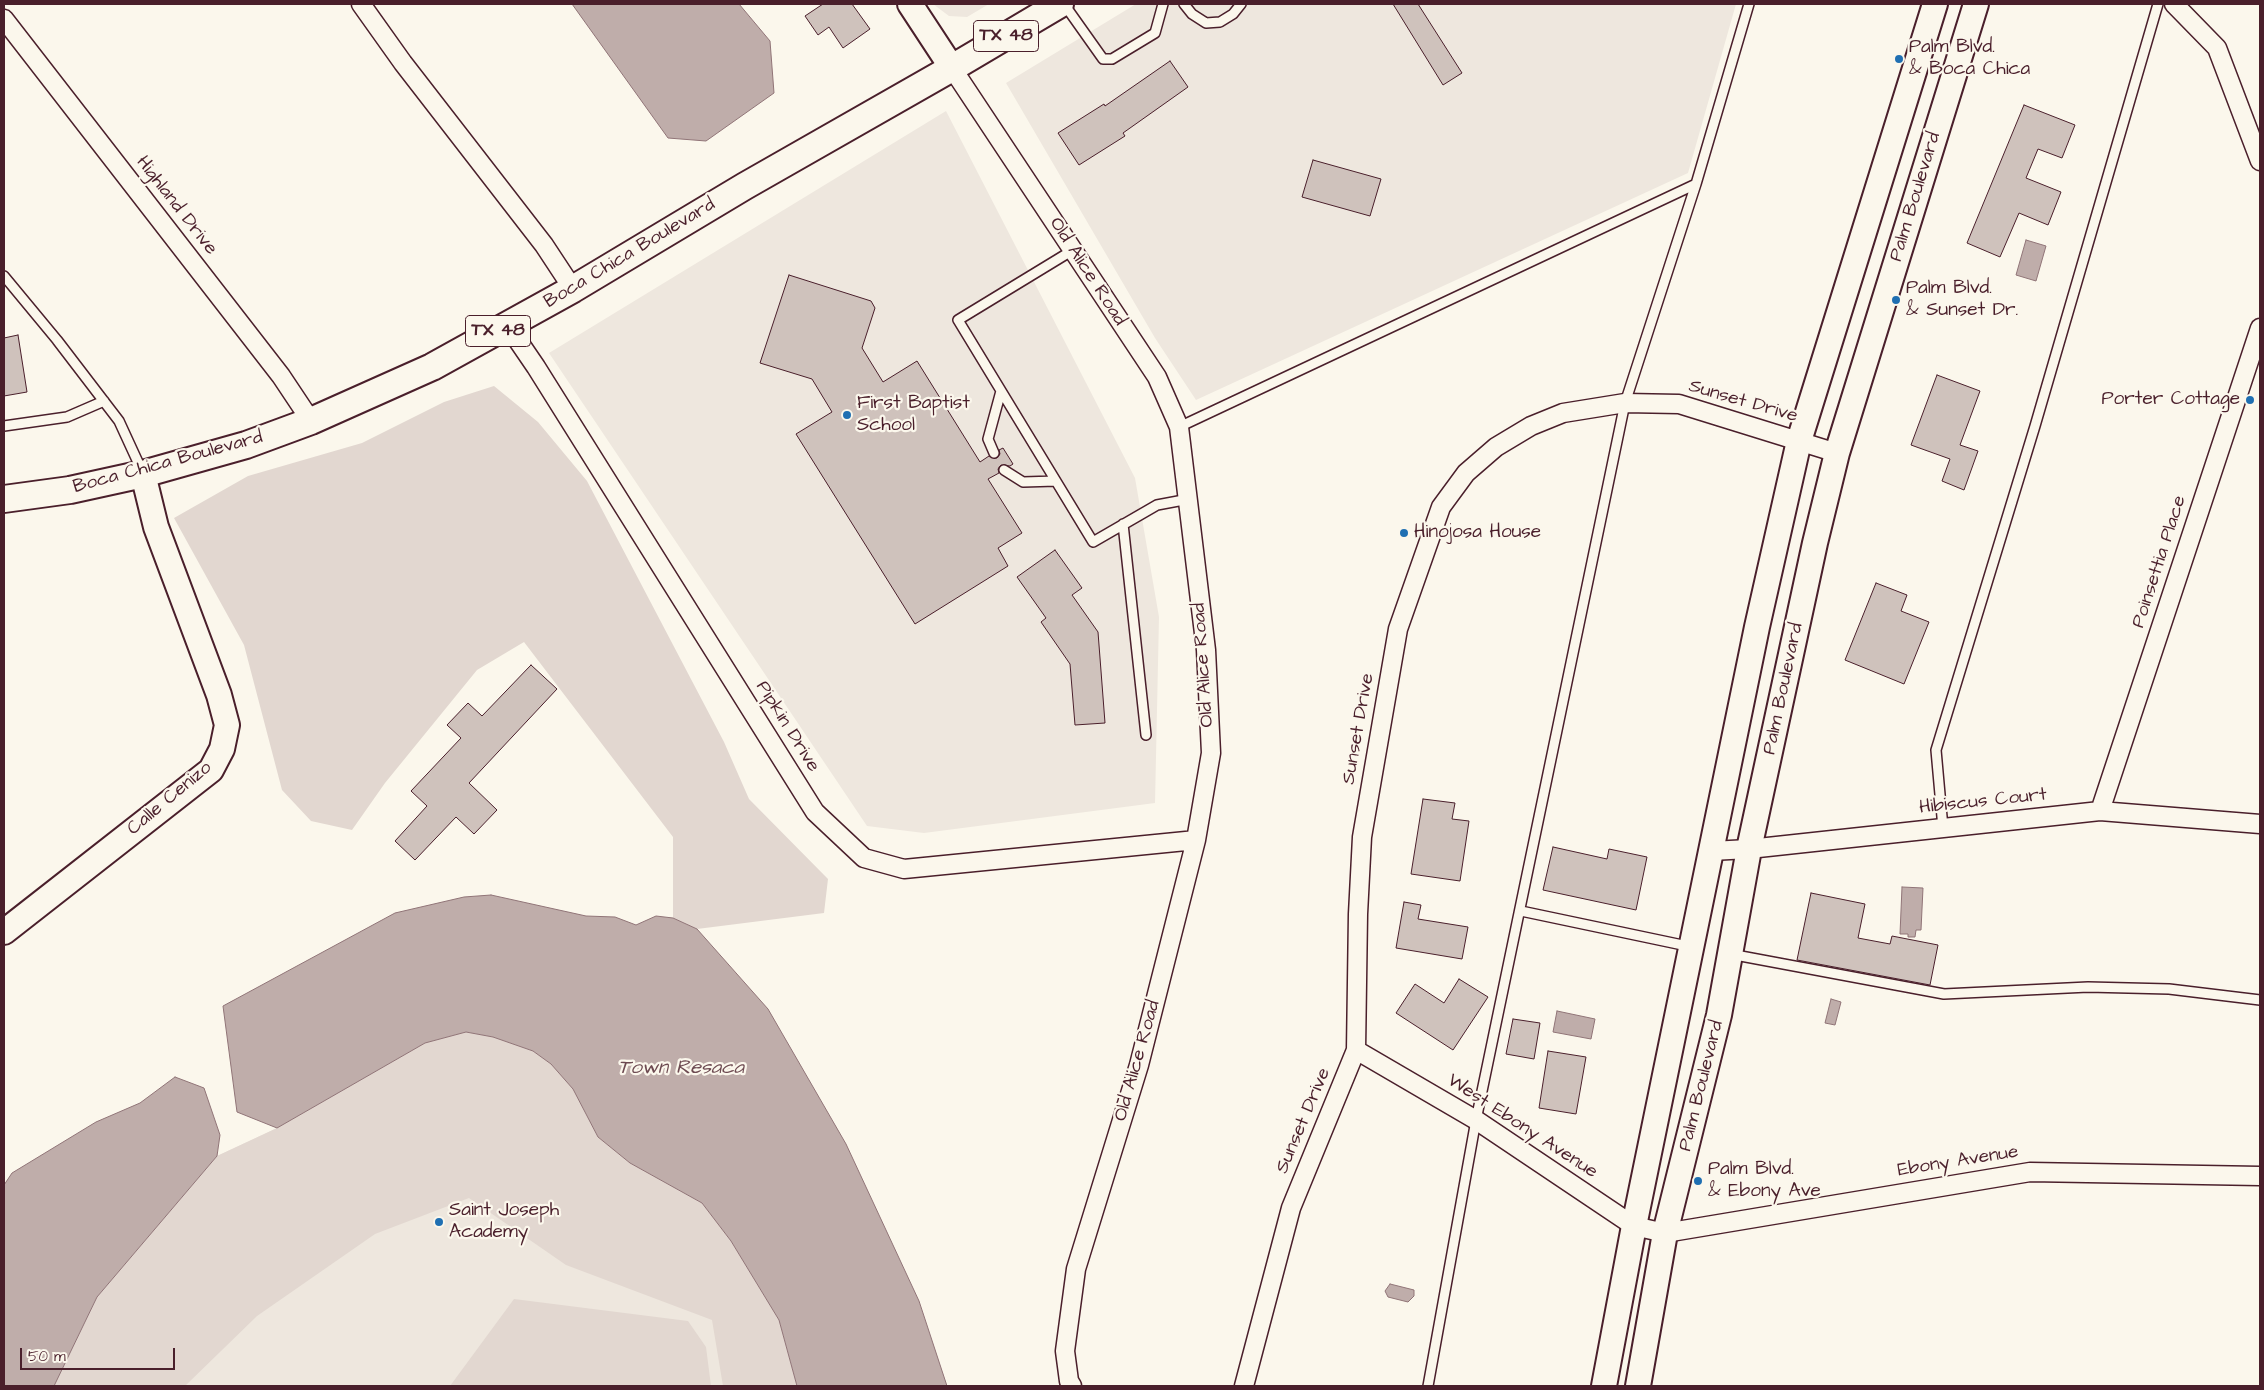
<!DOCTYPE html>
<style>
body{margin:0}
#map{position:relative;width:2264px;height:1390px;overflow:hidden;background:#fbf7ec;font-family:"Architects Daughter",sans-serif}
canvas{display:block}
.frame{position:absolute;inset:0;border:5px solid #4a1f2b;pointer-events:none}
.scale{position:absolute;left:20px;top:1348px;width:155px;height:22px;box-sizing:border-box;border:2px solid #4a1f2b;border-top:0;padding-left:6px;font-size:15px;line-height:18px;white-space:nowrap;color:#4a1f2b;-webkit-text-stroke:4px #fbf7ec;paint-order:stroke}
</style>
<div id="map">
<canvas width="2264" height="1390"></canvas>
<div class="frame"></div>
<div class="scale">50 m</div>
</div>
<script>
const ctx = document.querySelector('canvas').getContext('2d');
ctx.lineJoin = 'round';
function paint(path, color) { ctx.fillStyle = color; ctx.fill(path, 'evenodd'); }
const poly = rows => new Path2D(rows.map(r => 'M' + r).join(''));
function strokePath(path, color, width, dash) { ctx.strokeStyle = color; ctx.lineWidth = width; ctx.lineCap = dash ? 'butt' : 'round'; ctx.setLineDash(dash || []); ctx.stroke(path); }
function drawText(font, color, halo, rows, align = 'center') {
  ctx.font = font + ' "Architects Daughter",sans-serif'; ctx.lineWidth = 4.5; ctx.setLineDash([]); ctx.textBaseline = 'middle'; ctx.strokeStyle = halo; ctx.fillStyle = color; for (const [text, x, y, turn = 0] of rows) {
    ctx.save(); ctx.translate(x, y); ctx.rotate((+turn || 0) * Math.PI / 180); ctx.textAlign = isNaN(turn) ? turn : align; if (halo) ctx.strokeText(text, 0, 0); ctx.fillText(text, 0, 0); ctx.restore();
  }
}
paint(poly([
 [933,4,989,4,967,17,949,16],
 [1136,4,1736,4,1688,173,1196,400,1155,338,1006,83],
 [946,111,1135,478,1159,617,1155,803,924,833,867,826,549,353],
 [425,1043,797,1386,54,1386,217,1156,277,1128]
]), '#eee7de');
paint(poly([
 [494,386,538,422,587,481,724,742,749,799,828,879,824,913,697,929,673,918,673,837,524,642,477,670,385,783,352,830,311,821,282,790,244,645,174,518,248,476,362,443,444,402],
 [466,1032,493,1037,533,1051,551,1064,573,1089,598,1137,630,1163,702,1203,731,1241,779,1320,797,1386,723,1386,712,1320,566,1265,469,1198,375,1234,257,1316,185,1386,54,1386,97,1297,217,1156,277,1128,425,1043],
 [514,1299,688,1321,706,1347,711,1386,450,1386]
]), '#e2d7d0');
const water = poly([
 [572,4,739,4,770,41,774,93,706,141,668,138,572,4],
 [2026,240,2046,246,2036,281,2016,275,2026,240],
 [1902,887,1923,888,1921,930,1916,930,1915,937,1908,937,1908,934,1900,934,1902,887],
 [491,895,586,916,615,917,636,925,656,916,673,918,697,929,768,1009,846,1144,919,1301,947,1386,797,1386,779,1320,731,1241,702,1203,630,1163,598,1137,573,1089,551,1064,533,1051,493,1037,466,1032,425,1043,277,1128,237,1112,223,1006,395,913,464,897,491,895],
 [1831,999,1841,1002,1835,1025,1825,1023,1831,999],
 [1557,1011,1595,1019,1591,1039,1553,1032,1557,1011],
 [175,1077,204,1088,220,1135,217,1156,97,1297,54,1386,4,1386,4,1185,12,1173,96,1122,140,1103,175,1077],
 [1390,1284,1414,1290,1414,1296,1408,1302,1388,1297,1385,1291,1390,1284]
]);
paint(water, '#bfadaa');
strokePath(water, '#907477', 1);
const building = poly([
 [823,4,852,4,870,29,843,48,829,27,818,35,805,16,823,4],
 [1393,4,1418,4,1462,73,1443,85,1393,4],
 [1170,61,1188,87,1123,133,1125,136,1079,165,1058,133,1104,104,1105,106,1170,61],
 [2024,105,2075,125,2062,158,2038,149,2026,178,2061,192,2048,225,2019,213,2000,257,1967,243,2024,105],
 [1313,160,1381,179,1370,216,1302,197,1313,160],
 [789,275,871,301,875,308,862,348,883,382,917,361,980,462,989,456,997,458,1000,454,999,450,1003,448,1013,464,1010,466,1001,465,998,469,999,473,988,479,1022,533,998,548,1008,566,915,624,796,434,832,412,812,379,760,363,789,275],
 [18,335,27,392,4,396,4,338,18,335],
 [1937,375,1980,391,1960,445,1978,451,1964,490,1942,481,1950,459,1911,445,1937,375],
 [1055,550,1082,588,1072,595,1098,632,1105,723,1075,725,1070,664,1041,622,1046,618,1017,577,1055,550],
 [1876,583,1907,595,1901,611,1929,622,1904,684,1845,660,1876,583],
 [531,665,557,689,469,783,497,810,474,834,456,817,415,860,395,841,427,806,411,791,461,738,447,725,468,703,482,716,531,665],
 [1423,799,1455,803,1452,819,1469,821,1460,881,1411,874,1423,799],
 [1553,847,1607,859,1609,849,1647,857,1636,910,1543,890,1553,847],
 [1811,893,1865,904,1858,938,1890,944,1892,936,1938,945,1930,985,1797,960,1811,893],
 [1404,902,1421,905,1418,919,1468,927,1462,959,1396,948,1404,902],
 [1459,979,1488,997,1453,1050,1396,1013,1415,984,1444,1003,1459,979],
 [1513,1019,1540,1023,1534,1059,1506,1054,1513,1019],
 [1548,1051,1586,1057,1576,1114,1539,1108,1548,1051]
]);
paint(building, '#cfc2bc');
strokePath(building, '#4a1f2b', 1);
const lane = poly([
 [1064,4,1103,59,1112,59,1155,33,1163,4],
 [1184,4,1192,14,1206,23,1220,22,1233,14,1241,4],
 [1073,250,958,320,1093,542,1157,505,1189,499],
 [4,276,57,340,119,421,142,471],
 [4,426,67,417,104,401],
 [1179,427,1696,184],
 [994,453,988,439,1001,391],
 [1004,470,1023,482,1056,481],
 [1123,524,1146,735],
 [1943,828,1936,750,2035,426,2158,4],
 [1521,911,1692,947],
 [1730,954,1944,994,2088,987,2169,989,2260,1000],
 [1428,1386,1476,1120,1625,403,1696,184,1749,4]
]);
const street = poly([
 [361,4,403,63,544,245,573,289],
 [2174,4,2217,48,2260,161],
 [4,19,281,376,311,421],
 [952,68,1157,377,1179,427,1206,650,1211,753,1196,840,1139,1065,1076,1269,1065,1351,1069,1381,1072,1386],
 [508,326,536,367,815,812,864,858,904,869,1196,840],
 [2100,811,2260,328],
 [1711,851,1749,849,2100,811,2260,824],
 [1356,1050,1476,1120,1634,1226,1665,1233,2030,1172,2260,1176],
 [1244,1386,1291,1208,1356,1050,1358,914,1362,837,1398,629,1441,507,1466,473,1496,447,1531,426,1563,413,1625,403,1679,404,1837,453]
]);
const secondary = poly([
 [910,4,952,68],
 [4,932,211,770,222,749,227,725,219,695,156,527,143,474],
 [1604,1386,1634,1226,1757,627,1799,441,1935,4],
 [1638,1386,1665,1233,1719,1015,1749,849,1815,543,1837,453,1976,4]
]);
const primary = poly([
 [4,499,70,490,143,474,246,445,311,421,432,367,573,289,745,186,952,68,1060,4]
]);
strokePath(lane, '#4a1f2b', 12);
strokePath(street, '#4a1f2b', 21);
strokePath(secondary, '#4a1f2b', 28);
strokePath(primary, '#4a1f2b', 30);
strokePath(lane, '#fbf7ec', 9);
strokePath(street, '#fbf7ec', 18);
strokePath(secondary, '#fbf7ec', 24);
strokePath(primary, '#fbf7ec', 26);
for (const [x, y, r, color] of [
 [1899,59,5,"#1f6fb2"],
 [1896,300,5,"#1f6fb2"],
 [2250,400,5,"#1f6fb2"],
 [847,415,5,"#1f6fb2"],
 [1404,533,5,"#1f6fb2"],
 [1698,1181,5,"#1f6fb2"],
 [439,1222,5,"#1f6fb2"]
]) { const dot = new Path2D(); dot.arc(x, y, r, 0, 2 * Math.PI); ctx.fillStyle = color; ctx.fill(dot); strokePath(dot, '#fbf7ec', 2); }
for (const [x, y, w] of [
 [1006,36,65],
 [498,331,65]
]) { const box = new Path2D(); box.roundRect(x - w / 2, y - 15.5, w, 31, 4); ctx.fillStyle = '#fbf7ec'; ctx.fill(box); strokePath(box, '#4a1f2b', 1); }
drawText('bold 18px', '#4a1f2b', null, [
 ["TX 48",1006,36],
 ["TX 48",498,331]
]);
drawText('19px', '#4a1f2b', '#fbf7ec', [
 ["Palm Blvd.",1909,48],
 ["& Boca Chica",1909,70],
 ["Palm Blvd.",1906,289],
 ["& Sunset Dr.",1906,311],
 ["Porter Cottage",2240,400,"right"],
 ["First Baptist",857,404],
 ["School",857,426],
 ["Hinojosa House",1414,533],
 ["Palm Blvd.",1708,1170],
 ["& Ebony Ave",1708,1192],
 ["Saint Joseph",449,1211],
 ["Academy",449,1233]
], 'left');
drawText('19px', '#4a1f2b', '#fbf7ec', [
 ["Palm Boulevard",1916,197,-73],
 ["Highland Drive",176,206,52],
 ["Boca Chica Boulevard",630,254,-31],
 ["Old Alice Road",1087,272,57],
 ["Sunset Drive",1743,402,16],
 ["Boca Chica Boulevard",168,463,-15],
 ["Poinsettia Place",2160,562,-72],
 ["Old Alice Road",1204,665,-94],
 ["Palm Boulevard",1784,689,-78],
 ["Pipkin Drive",787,727,58],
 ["Sunset Drive",1359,729,-80],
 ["Calle Cenizo",170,799,-40],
 ["Hibiscus Court",1983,802,-6],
 ["Old Alice Road",1138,1061,-74],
 ["Palm Boulevard",1702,1086,-76],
 ["Sunset Drive",1304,1121,-67],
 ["West Ebony Avenue",1522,1127,33],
 ["Ebony Avenue",1958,1162,-9]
]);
drawText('italic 20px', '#6d4a51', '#fbf7ec', [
 ["Town Resaca",681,1069]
]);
</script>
